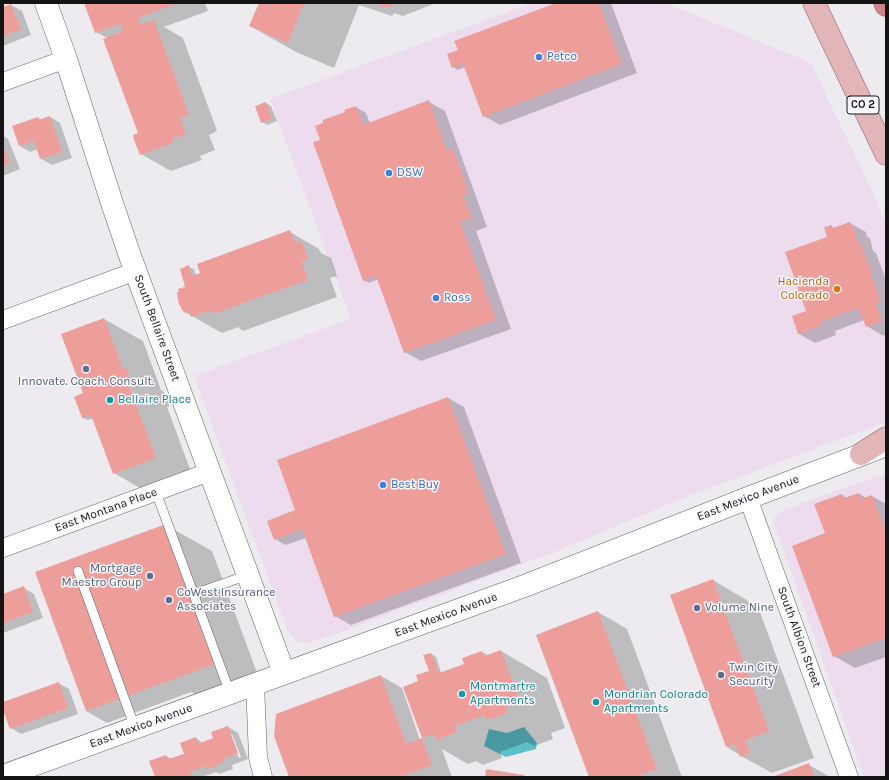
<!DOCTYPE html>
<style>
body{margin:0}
#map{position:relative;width:889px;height:780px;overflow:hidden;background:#edebef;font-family:Karla,sans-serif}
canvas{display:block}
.frame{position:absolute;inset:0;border:4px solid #141415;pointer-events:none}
</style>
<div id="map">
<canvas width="889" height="780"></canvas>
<div class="frame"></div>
</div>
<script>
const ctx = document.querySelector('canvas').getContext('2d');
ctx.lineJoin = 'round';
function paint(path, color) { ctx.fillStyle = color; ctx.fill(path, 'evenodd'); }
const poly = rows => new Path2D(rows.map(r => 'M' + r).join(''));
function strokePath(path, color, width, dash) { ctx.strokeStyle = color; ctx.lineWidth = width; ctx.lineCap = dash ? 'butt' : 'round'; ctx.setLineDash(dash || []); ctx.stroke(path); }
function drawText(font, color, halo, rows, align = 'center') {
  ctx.font = font + ' Karla,sans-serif'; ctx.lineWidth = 3; ctx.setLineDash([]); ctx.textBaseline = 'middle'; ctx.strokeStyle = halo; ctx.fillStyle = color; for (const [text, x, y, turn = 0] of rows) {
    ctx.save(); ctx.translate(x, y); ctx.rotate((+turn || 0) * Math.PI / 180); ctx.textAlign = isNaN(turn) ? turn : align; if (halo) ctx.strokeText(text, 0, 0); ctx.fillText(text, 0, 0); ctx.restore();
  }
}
paint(poly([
 [532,3,666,3,811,63,870,187,886,224,886,422,683,498,552,553,319,640,305,643,299,642,291,636,287,629,194,376,351,319,270,99],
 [886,473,886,777,864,777,773,521,775,517,781,511]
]), '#eddcee');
paint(poly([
 [524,727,537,743,536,749,506,757,484,746,489,729,507,733]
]), '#5bc0c9');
paint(poly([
 [85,3,205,3,208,11,164,27,183,38,217,131,209,135,215,150,200,156,202,160,171,171,141,154,139,134,107,38,96,32],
 [260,3,436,3,403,16,394,13,392,16,359,5,334,68,296,52,250,26],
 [559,3,611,3,637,73,500,125,484,116,465,67,458,70,453,67,460,52],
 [11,5,22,11,31,35,3,46,3,9],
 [429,102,445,111,487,227,476,231,511,329,421,361,405,352,379,279,369,283,364,280,322,140,346,113,356,107,366,113,370,123],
 [266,103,271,106,277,121,267,125,262,122],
 [50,117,60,123,72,158,52,165,41,159,38,149,30,152,20,146,38,118,42,120],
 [3,136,8,139,20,169,3,176],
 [850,223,866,232,867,237,870,238,873,251,876,253,886,280,886,334,883,336,867,326,864,320,835,331,836,335,815,343,799,334,807,311,831,226,835,228],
 [290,232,319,249,321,253,331,258,337,276,330,278,337,297,243,331,238,327,222,333,185,312,189,267,194,269,196,276],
 [104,319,143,341,161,390,164,392,170,406,167,407,194,480,152,495,114,473,94,418,88,420,83,418,84,394],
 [448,398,464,407,521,563,351,625,335,616,306,538,285,545,275,539,295,511],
 [859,494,867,498,872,496,886,504,886,657,855,668,834,656,828,534,842,495,847,498],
 [166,525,212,551,263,689,216,706,191,692,107,723,86,711],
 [713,580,758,607,814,758,772,773,741,756,727,747],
 [24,588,34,594,43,618,3,633,3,595],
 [598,612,627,629,682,777,590,777],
 [501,651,547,678,565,728,551,733,553,739,534,746,527,742,500,752,502,758,483,765,476,761,468,764,442,749,452,777,290,777,381,676,402,688,420,740,423,739,404,687,420,682,430,671,431,654,436,657,441,672,443,673,465,665,482,652,489,656],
 [58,683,69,689,78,714,21,734,11,728,3,707,3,703],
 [228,727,238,733,248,759,232,765,233,769,219,774,216,772,202,777,156,777,150,762,166,756,172,759,185,754,196,738,203,743,214,738],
 [230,734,232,734,241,757,239,758],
 [809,765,830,777,774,777]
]), '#0003');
paint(poly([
 [84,3,177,3,138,18,141,25,154,20,189,115,180,118,186,134,172,139,173,143,140,155,134,140,133,135,138,133,103,39,123,31,120,24,95,33],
 [259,3,304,3,288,43,249,26],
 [375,3,398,3,386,8],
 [556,3,599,3,622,64,483,117,463,64,452,68,447,54,458,50,454,41],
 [11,4,21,29,3,36,3,7],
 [429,100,447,151,453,149,469,193,463,195,472,218,460,222,496,320,404,353,376,276,363,281,313,142,320,140,315,126,323,123,323,120,345,112,344,110,356,106,363,125],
 [266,102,272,119,261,123,255,106],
 [50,116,62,152,40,159,34,141,19,146,12,126,38,117,39,120],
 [3,146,10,163,3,166],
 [850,222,852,228,854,228,858,243,860,242,873,276,871,276,881,302,876,304,882,321,866,327,858,308,820,322,821,326,798,334,792,316,806,311,785,252,827,237,824,227,831,225,833,228],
 [290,230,295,243,301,240,308,259,301,261,308,280,213,314,212,310,191,317,189,311,185,313,182,310,178,301,177,292,179,292,178,289,185,287,180,269,189,265,192,276,200,273,197,264],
 [104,318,123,369,126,368,132,384,129,385,156,458,113,474,91,415,82,418,74,397,83,393,61,334],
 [448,397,506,554,334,617,302,529,274,540,267,521,295,510,277,460],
 [859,493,861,499,872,495,886,533,886,638,833,657,792,546,825,533,814,504,842,494,844,498],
 [166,524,218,663,86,711,35,572],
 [713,579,769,731,746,740,750,753,740,757,735,744,726,747,670,595],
 [24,586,33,612,3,623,3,594],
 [598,611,657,769,635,777,589,777,536,635],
 [501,650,520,702,506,707,508,713,487,720,485,715,455,726,457,732,437,740,434,734,422,738,432,765,399,777,289,777,274,736,276,714,381,675,406,744,422,738,403,687,418,681,416,675,429,671,423,655,431,653,439,673,464,664,462,658,482,651,484,656],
 [59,682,68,708,10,729,3,710,3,702],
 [228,726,238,753,222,759,223,763,208,769,206,766,190,772,192,777,155,777,149,761,166,755,168,759,184,754,180,743,196,737,198,744,213,738,211,732],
 [809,763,814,777,772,777],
 [486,769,524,775,524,777,485,777]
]), '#ed9e9b');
const service = poly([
 [156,492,230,693],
 [78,571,135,728],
 [194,594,248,575]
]);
const minor = poly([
 [3,82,66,59],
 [3,320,136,271],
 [748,498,849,777],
 [3,548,209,472],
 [255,684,258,757,263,777]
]);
const tertiary = poly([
 [46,3,66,59,112,203,130,256,284,673],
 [3,776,527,585,748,498,879,448]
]);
const primary = poly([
 [814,3,886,154],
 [861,454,886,438]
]);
const motorway = poly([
 [885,3,886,5]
]);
strokePath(service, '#656367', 10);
strokePath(minor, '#656367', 19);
strokePath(tertiary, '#656367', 23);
strokePath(primary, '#8e5d62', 23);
strokePath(motorway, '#8e5d62', 23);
strokePath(service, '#fff', 9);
strokePath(minor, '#fff', 18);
strokePath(tertiary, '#fff', 22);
strokePath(primary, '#e2b6b9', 22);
strokePath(motorway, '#cf858b', 22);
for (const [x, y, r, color] of [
 [539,57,4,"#3f7fe0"],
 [389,173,4,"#3f7fe0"],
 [837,289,4,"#e8710a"],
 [436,298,4,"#3f7fe0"],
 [86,369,4,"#5c6f8a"],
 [110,400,4,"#0f9aa8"],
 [383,485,4,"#3f7fe0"],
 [150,576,4,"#5c6f8a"],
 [169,600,4,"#5c6f8a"],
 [697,608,4,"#5c6f8a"],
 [721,675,4,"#5c6f8a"],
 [462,694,4,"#0f9aa8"],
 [596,702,4,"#0f9aa8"]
]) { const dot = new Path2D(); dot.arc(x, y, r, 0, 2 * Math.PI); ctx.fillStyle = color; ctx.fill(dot); strokePath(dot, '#fbf8fd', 1.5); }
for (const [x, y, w] of [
 [863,105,32]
]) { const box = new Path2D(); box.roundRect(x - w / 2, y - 9, w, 18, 3); ctx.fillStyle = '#fbf8fd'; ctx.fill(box); strokePath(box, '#141415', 1); }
drawText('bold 11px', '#141415', null, [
 ["CO 2",863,105]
]);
drawText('12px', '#366cbe', '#fbf8fd', [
 ["Petco",547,57],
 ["DSW",397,173],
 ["Ross",444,298],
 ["Best Buy",391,485]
], 'left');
drawText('12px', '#c56008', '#fbf8fd', [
 ["Hacienda",829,282],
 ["Colorado",829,296]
], 'right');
drawText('12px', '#141415', '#fbf8fd', [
 ["South Bellaire Street",157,328,70],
 ["East Mexico Avenue",748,498,-21],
 ["East Montana Place",106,510,-20],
 ["East Mexico Avenue",446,615,-20],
 ["South Albion Street",799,637,70],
 ["East Mexico Avenue",141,726,-20]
]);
drawText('12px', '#4e5e75', '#fbf8fd', [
 ["Innovate. Coach. Consult.",86,382,"center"],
 ["Mortgage",142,569,"right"],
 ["Maestro Group",142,583,"right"],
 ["CoWest Insurance",177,593],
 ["Associates",177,607],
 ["Volume Nine",705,608],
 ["Twin City",729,668],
 ["Security",729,682]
], 'left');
drawText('12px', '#0d838f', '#fbf8fd', [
 ["Bellaire Place",118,400],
 ["Montmartre",470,687],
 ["Apartments",470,701],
 ["Mondrian Colorado",604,695],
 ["Apartments",604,709]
], 'left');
</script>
